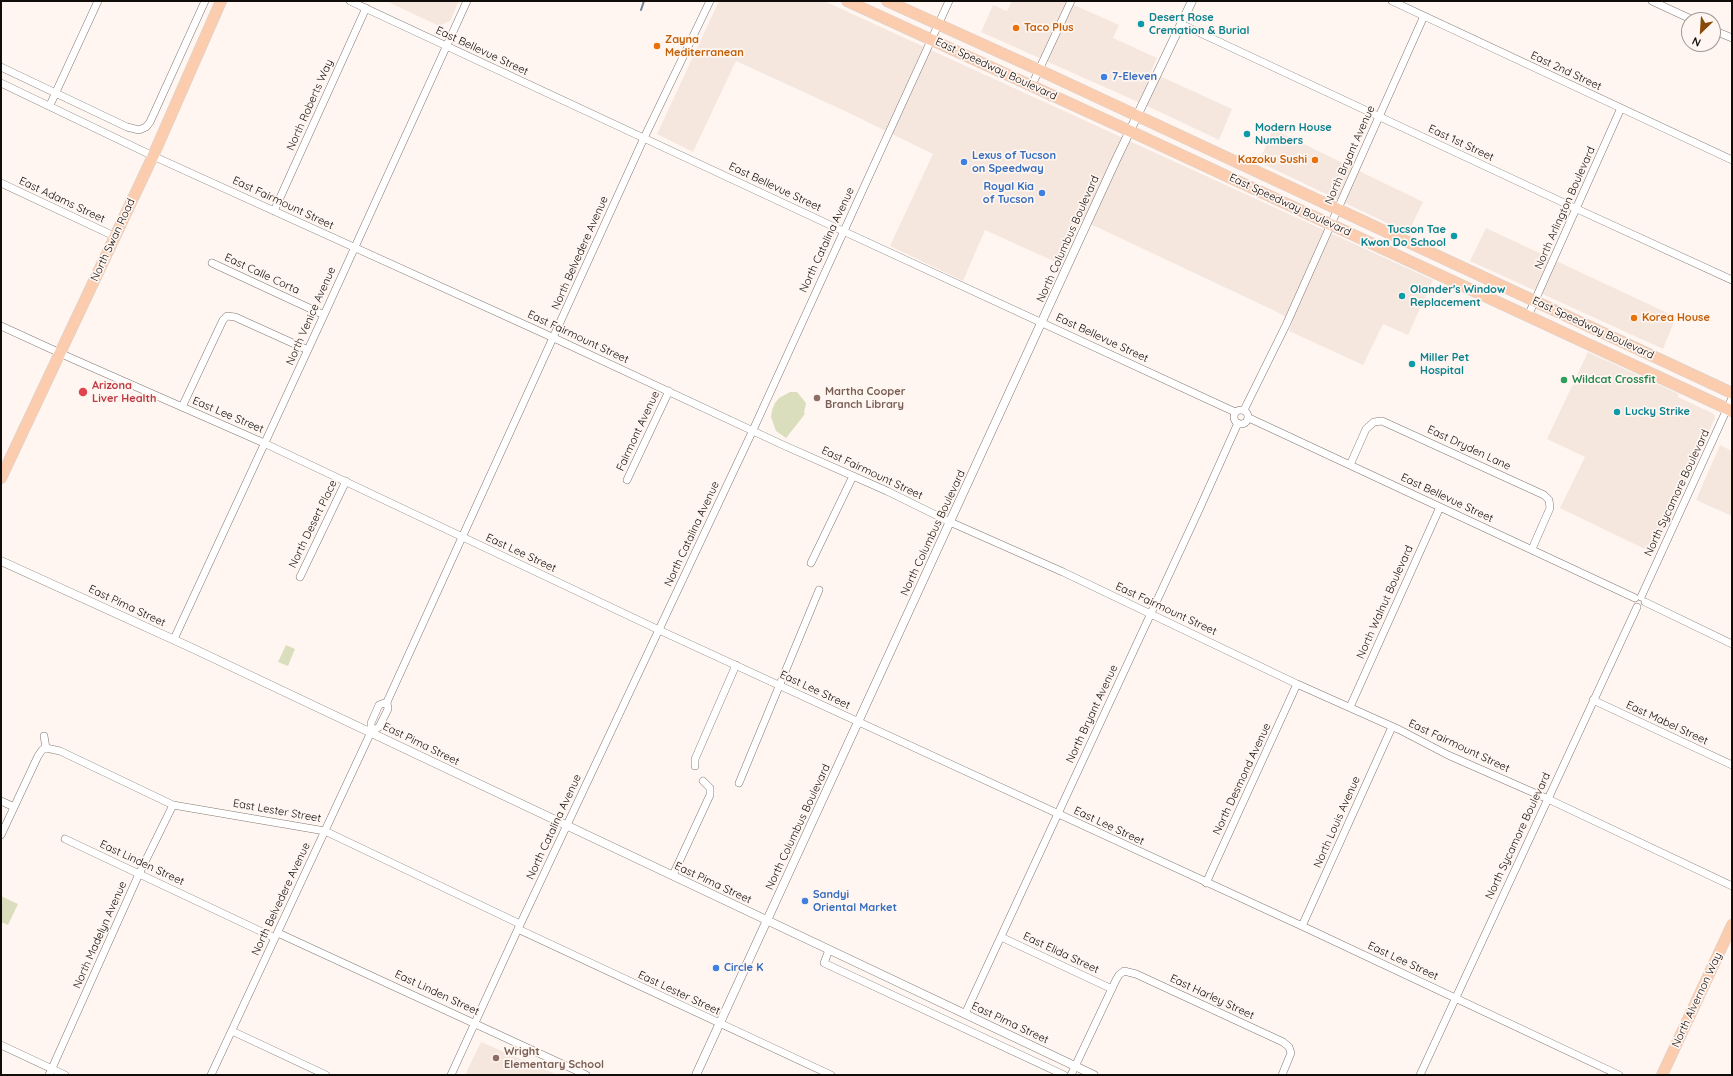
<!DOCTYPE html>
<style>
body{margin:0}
#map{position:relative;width:1733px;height:1076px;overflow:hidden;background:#fff6f1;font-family:Quicksand,sans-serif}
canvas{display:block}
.frame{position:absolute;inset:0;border:2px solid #0f0c0a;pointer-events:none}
.north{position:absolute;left:1681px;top:12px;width:40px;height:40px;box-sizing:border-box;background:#fff6f1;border:1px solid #9f9895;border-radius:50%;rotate:205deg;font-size:11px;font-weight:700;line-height:16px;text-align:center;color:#0f0c0a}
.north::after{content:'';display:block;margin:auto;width:14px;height:18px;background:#874a0a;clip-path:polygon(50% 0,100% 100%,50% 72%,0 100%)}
</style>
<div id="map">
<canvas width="1733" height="1076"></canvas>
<div class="frame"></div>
<div class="north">N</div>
</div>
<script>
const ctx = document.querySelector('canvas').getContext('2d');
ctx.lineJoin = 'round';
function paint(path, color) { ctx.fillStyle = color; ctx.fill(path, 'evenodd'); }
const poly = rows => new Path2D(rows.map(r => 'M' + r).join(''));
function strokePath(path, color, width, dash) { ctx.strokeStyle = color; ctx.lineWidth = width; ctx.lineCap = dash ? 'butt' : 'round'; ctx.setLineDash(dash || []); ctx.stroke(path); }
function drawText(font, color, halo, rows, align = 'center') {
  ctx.font = font + ' Quicksand,sans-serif'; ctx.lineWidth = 3.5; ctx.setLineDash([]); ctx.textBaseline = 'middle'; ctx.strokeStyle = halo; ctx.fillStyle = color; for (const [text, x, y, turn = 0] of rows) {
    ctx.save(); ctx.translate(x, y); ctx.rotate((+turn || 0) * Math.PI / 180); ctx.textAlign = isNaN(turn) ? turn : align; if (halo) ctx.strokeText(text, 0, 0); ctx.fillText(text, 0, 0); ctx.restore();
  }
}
paint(poly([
 [386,1,459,1,450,21,439,26],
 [719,1,824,1,1433,280,1408,335,1383,324,1363,365,1289,331,1293,321,1275,311,1082,220,1060,264,985,230,963,281,890,246,933,154,845,111,736,61,693,152,657,134],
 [1012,1,1065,1,1119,25,1113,38,1157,58,1151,72,1232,109,1219,140,1156,110,981,32,993,5,1007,11],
 [1273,129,1423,202,1408,233,1259,162],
 [1486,228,1676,317,1663,349,1470,261],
 [1588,352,1679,394,1678,397,1714,414,1715,418,1653,553,1560,508,1585,457,1547,439],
 [1720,445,1732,451,1732,516,1696,500],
 [481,1042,558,1075,465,1075]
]), '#f6e7de');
paint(poly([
 [790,392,797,392,806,403,804,413,805,414,786,438,776,431,771,417,772,410,775,403,779,398],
 [286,645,295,649,288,666,278,662],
 [1,896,18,904,8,925,1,922]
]), '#dbdebd');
strokePath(poly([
 [641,10,644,1]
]), '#708695', 2);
const minor = poly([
 [350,1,843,231,1235,412],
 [1392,1,1732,160],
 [1652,1,1693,20],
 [1181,24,1577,209,1732,280],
 [1713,30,1732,38],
 [1,67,127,127,139,130,146,127,150,122,205,1],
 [1,83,153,156,554,338,783,445,887,491,950,522,1063,572,1297,684,1400,730,1448,755,1548,799,1732,886],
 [1032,85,1071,1],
 [50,105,98,1],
 [1,183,114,236],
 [274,211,366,8],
 [212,263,324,315],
 [1528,316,1621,108],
 [1,326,73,359,264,443,659,630,1302,926,1619,1075],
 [182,407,223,320,227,316,235,317,308,350],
 '1234 417a7 7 0 1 1 14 0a7 7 0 1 1-14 0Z',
 [1244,410,1286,325,1424,16],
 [1249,418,1635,598],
 [1350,465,1366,429,1374,422,1382,421,1544,495,1549,500,1550,508,1532,549],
 [627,480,669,391],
 [811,563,853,476],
 [300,577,346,481],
 [1641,597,1732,398],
 [1645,602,1732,644],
 [174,639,324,315,467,1],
 [1593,700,1732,765],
 [387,702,644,138,710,1],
 [387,702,388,709,379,727,371,732,371,723,379,705,387,702],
 [1350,707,1440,507],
 [44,736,46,748],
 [46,748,60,751,173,805,325,831,520,924],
 [695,766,695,759,736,665],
 [739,783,819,590],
 [1,801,14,807],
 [1,835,38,756,42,750,46,748],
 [65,839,275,938],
 [673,875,710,795,710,788,703,781],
 [1206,883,1297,684],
 [1302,926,1392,727],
 [518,929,831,1075],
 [278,933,586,1075],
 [1001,937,1112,989],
 [829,950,824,963,1064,1075],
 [965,1014,1198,512,1238,423],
 [232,1031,326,1075],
 [1,1045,65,1075],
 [49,1075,139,874,173,805],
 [211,1075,371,732],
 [451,1075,518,929,753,430,949,1],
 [1071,1075,1116,980,1119,975,1124,971,1136,974,1283,1042,1289,1047,1291,1053,1282,1075],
 [1420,1075,1637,607]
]);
const tertiary = poly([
 [1,561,192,648,1094,1075],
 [696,1075,1115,162,1192,1]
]);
const primary = poly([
 [847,1,1119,126,1732,411],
 [887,1,1039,70,1732,393],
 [1,478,153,156,221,1],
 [1662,1075,1732,925]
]);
strokePath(minor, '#807874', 8);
strokePath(tertiary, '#807874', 9);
strokePath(primary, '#d4d3d3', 12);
strokePath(minor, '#fff', 7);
strokePath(tertiary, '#fff', 8);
strokePath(primary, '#fcccaf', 11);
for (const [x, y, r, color] of [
 [1141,24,4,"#0f9aa8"],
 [1016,28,4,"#e8710a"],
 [657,46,4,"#e8710a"],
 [1104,77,4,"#3f7fe0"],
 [1247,134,4,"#0f9aa8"],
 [1315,160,4,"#e8710a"],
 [964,162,4,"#3f7fe0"],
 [1042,193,4,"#3f7fe0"],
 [1454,236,4,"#0f9aa8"],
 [1402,296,4,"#0f9aa8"],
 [1634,318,4,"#e8710a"],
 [1412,364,4,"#0f9aa8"],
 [1564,380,4,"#2e9e5b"],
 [83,392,5,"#e0444e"],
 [817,398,4,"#8d6e63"],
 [1617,412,4,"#0f9aa8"],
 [805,901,4,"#3f7fe0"],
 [716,968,4,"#3f7fe0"],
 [496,1058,4,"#8d6e63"]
]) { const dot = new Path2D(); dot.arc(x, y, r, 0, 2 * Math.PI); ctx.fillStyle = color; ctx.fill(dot); strokePath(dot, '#fff6f1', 1.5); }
drawText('bold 11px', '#0d838f', '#fff6f1', [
 ["Desert Rose",1149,18],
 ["Cremation & Burial",1149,31],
 ["Modern House",1255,128],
 ["Numbers",1255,141],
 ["Tucson Tae",1446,230,"right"],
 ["Kwon Do School",1446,243,"right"],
 ["Olander's Window",1410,290],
 ["Replacement",1410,303],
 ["Miller Pet",1420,358],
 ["Hospital",1420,371],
 ["Lucky Strike",1625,412]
], 'left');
drawText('bold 11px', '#c56008', '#fff6f1', [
 ["Taco Plus",1024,28],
 ["Zayna",665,40],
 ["Mediterranean",665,53],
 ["Kazoku Sushi",1307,160,"right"],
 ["Korea House",1642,318]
], 'left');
drawText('11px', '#0f0c0a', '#fff6f1', [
 ["East Bellevue Street",482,51,25],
 ["East Speedway Boulevard",996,69,25],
 ["East 2nd Street",1566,71,25],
 ["North Roberts Way",310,105,-66],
 ["East 1st Street",1461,143,25],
 ["North Bryant Avenue",1350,155,-66],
 ["East Bellevue Street",775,187,25],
 ["East Adams Street",62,200,25],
 ["East Fairmount Street",283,203,25],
 ["East Speedway Boulevard",1290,205,25],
 ["North Arlington Boulevard",1565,208,-66],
 ["North Columbus Boulevard",1068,239,-66],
 ["North Swan Road",113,240,-65],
 ["North Catalina Avenue",827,240,-65],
 ["North Belvedere Avenue",580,253,-66],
 ["East Calle Corta",262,274,25],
 ["North Venice Avenue",311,316,-66],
 ["East Speedway Boulevard",1593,328,25],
 ["East Fairmount Street",578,337,25],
 ["East Bellevue Street",1102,338,25],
 ["East Lee Street",228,415,23],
 ["Fairmont Avenue",638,431,-65],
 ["East Dryden Lane",1469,448,25],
 ["East Fairmount Street",872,473,25],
 ["North Sycamore Boulevard",1677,493,-65],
 ["East Bellevue Street",1447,498,25],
 ["North Desert Place",313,524,-64],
 ["North Columbus Boulevard",933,533,-65],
 ["North Catalina Avenue",692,534,-65],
 ["East Lee Street",521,553,25],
 ["North Walnut Boulevard",1385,602,-66],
 ["East Pima Street",127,606,25],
 ["East Fairmount Street",1166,609,25],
 ["East Lee Street",815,690,25],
 ["North Bryant Avenue",1092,714,-65],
 ["East Mabel Street",1667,723,25],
 ["East Pima Street",421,744,26],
 ["East Fairmount Street",1459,746,25],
 ["North Desmond Avenue",1242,779,-65],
 ["East Lester Street",277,811,10],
 ["North Louis Avenue",1337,822,-66],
 ["East Lee Street",1109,826,25],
 ["North Catalina Avenue",554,827,-65],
 ["North Columbus Boulevard",798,827,-65],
 ["North Sycamore Boulevard",1518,836,-65],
 ["East Linden Street",142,863,25],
 ["East Pima Street",713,883,25],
 ["North Belvedere Avenue",281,899,-65],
 ["North Madelyn Avenue",100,935,-66],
 ["East Elida Street",1061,953,25],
 ["East Lee Street",1403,961,25],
 ["East Linden Street",437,993,25],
 ["East Lester Street",679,993,25],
 ["East Harley Street",1212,997,25],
 ["North Alvernon Way",1697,1000,-65],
 ["East Pima Street",1010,1023,25]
]);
drawText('bold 11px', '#366cbe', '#fff6f1', [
 ["7-Eleven",1112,77],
 ["Lexus of Tucson",972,156],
 ["on Speedway",972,169],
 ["Royal Kia",1034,187,"right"],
 ["of Tucson",1034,200,"right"],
 ["Sandyi",813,895],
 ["Oriental Market",813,908],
 ["Circle K",724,968]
], 'left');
drawText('bold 11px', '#27864d', '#fff6f1', [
 ["Wildcat Crossfit",1572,380]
], 'left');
drawText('bold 11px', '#be3a42', '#fff6f1', [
 ["Arizona",92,386],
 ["Liver Health",92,399]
], 'left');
drawText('bold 11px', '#785e54', '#fff6f1', [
 ["Martha Cooper",825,392],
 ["Branch Library",825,405],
 ["Wright",504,1052],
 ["Elementary School",504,1065]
], 'left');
</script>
